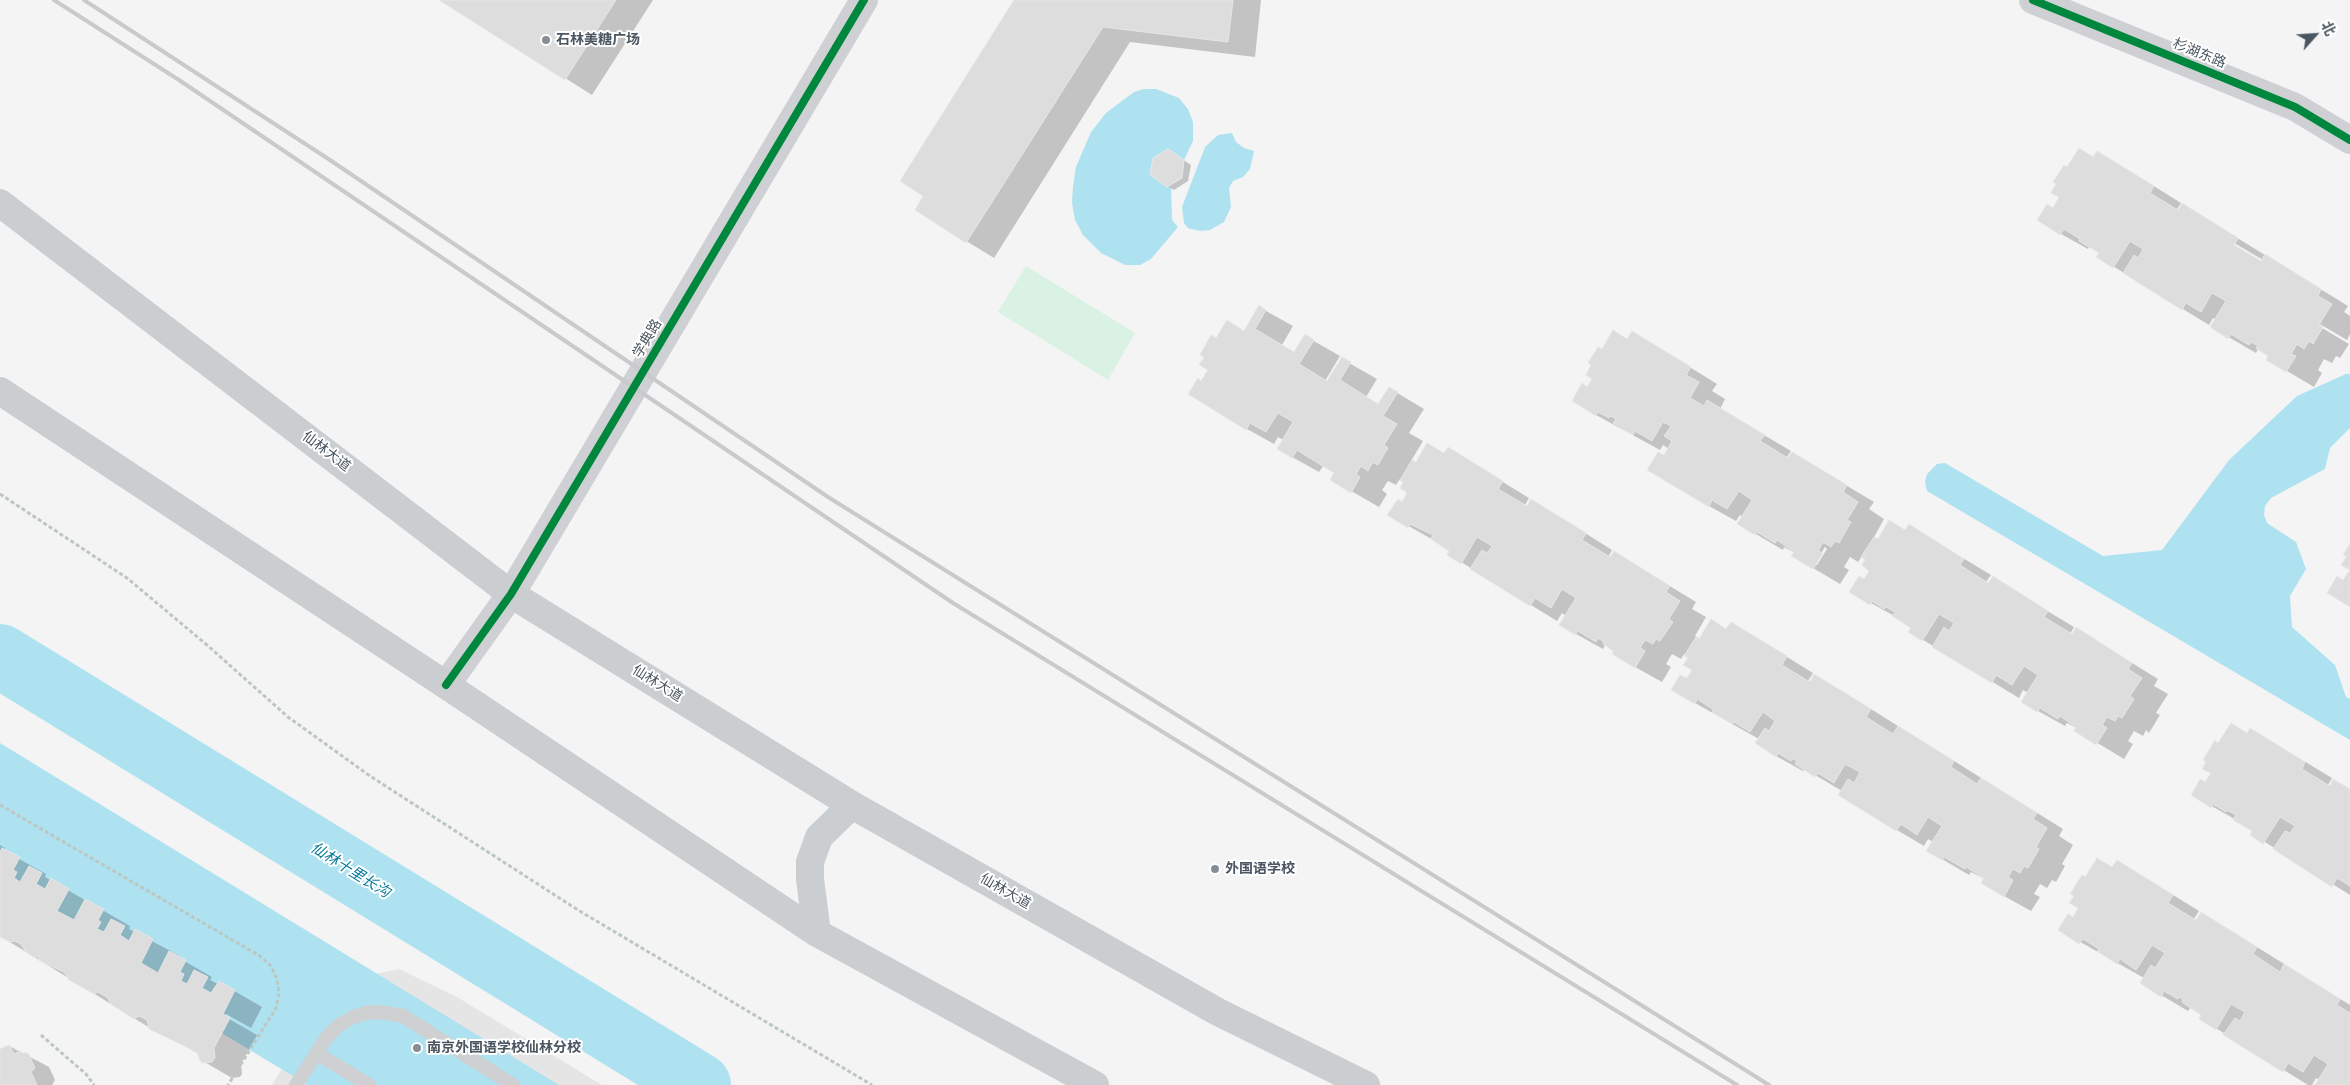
<!DOCTYPE html>
<meta charset="utf-8">
<style>
body{margin:0}
#map{position:relative;width:2350px;height:1085px;overflow:hidden;background:#f4f4f4;font-family:Roboto,"Noto Sans SC",sans-serif}
canvas{display:block}
.north{position:absolute;left:2290px;top:10px;width:50px;height:50px;-webkit-text-stroke:4px #fff;paint-order:stroke;rotate:64deg;font-size:14px;font-weight:700;line-height:20px;text-align:center;color:#4a5661}
.north::after{content:'';display:block;margin:auto;width:18px;height:22px;background:#4a5661;clip-path:polygon(50% 0,100% 100%,50% 72%,0 100%)}
</style>
<div id="map">
<canvas width="2350" height="1085"></canvas>
<div class="north">北</div>
</div>
<script>
const ctx = document.querySelector('canvas').getContext('2d');
ctx.lineJoin = 'round';
function paint(path, color) { ctx.fillStyle = color; ctx.fill(path, 'evenodd'); }
const poly = rows => new Path2D(rows.map(r => 'M' + r).join(''));
function strokePath(path, color, width, dash) { ctx.strokeStyle = color; ctx.lineWidth = width; ctx.lineCap = dash ? 'butt' : 'round'; ctx.setLineDash(dash || []); ctx.stroke(path); }
function drawText(font, color, halo, rows, align = 'center') {
  ctx.font = font + ' Roboto,"Noto Sans SC",sans-serif'; ctx.lineWidth = 4; ctx.setLineDash([]); ctx.textBaseline = 'middle'; ctx.strokeStyle = halo; ctx.fillStyle = color; for (const [text, x, y, turn = 0] of rows) {
    ctx.save(); ctx.translate(x, y); ctx.rotate((+turn || 0) * Math.PI / 180); ctx.textAlign = isNaN(turn) ? turn : align; if (halo) ctx.strokeText(text, 0, 0); ctx.fillText(text, 0, 0); ctx.restore();
  }
}
paint(poly([
 [399,969,457,997,602,1085,272,1085,317,1011,350,979]
]), '#e6e5e6');
paint(poly([
 [1026,266,1135,333,1108,380,998,312]
]), '#d9f2e3');
paint(poly([
 [1144,89,1156,89,1179,98,1188,109,1193,122,1193,141,1184,160,1168,149,1153,158,1150,175,1171,188,1172,220,1178,227,1151,259,1140,265,1125,265,1101,253,1083,235,1075,220,1072,203,1073,186,1076,167,1091,132,1106,113,1134,92],
 [1232,133,1236,142,1244,148,1254,151,1250,169,1243,177,1233,181,1229,188,1231,207,1224,222,1210,230,1200,231,1188,228,1184,223,1182,207,1205,147,1218,135],
 [2346,374,2350,374,2350,428,2330,448,2325,469,2271,498,2265,506,2264,515,2267,523,2296,542,2306,569,2290,596,2292,627,2335,665,2346,697,2350,699,2350,740,1927,491,1925,482,1927,474,1937,464,1945,463,2103,556,2162,550,2229,460,2297,396],
 [0,743,559,1085,308,1085,0,900]
]), '#aee2f0');
paint(poly([
 [442,0,653,0,592,95],
 [1016,0,1261,0,1255,57,1130,42,994,258,916,210,925,195],
 [1175,154,1191,165,1188,181,1174,190,1167,186],
 [2094,159,2125,168,2181,203,2177,209,2179,211,2182,204,2348,306,2344,312,2350,316,2350,334,2347,340,2318,323,2317,325,2349,344,2340,358,2336,356,2332,363,2324,359,2318,370,2322,373,2314,387,2267,359,2269,356,2258,349,2256,353,2211,327,2216,320,2213,318,2209,325,2098,257,2101,253,2090,246,2088,249,2061,234,2053,209,2061,197,2068,169],
 [2229,240,2263,260,2261,262,2228,243],
 [1259,307,1293,326,1282,345,1295,353,1305,336,1340,356,1325,381,1328,382,1342,359,1377,379,1366,397,1379,405,1389,388,1424,409,1409,433,1423,441,1411,461,1416,464,1444,455,1475,465,1529,498,1525,505,1558,516,1612,550,1606,561,1608,562,1614,552,1696,602,1692,609,1706,617,1695,636,1701,639,1727,630,1758,639,1813,673,1808,681,1842,691,2063,829,2059,836,2073,845,2062,864,2065,866,2056,882,2052,880,2047,888,2040,884,2034,894,2040,897,2031,911,2004,896,1985,879,1971,872,1969,875,1942,859,1933,842,1928,839,1924,846,1897,830,1840,795,1842,791,1805,769,1803,771,1776,756,1759,739,1695,703,1687,680,1694,670,1690,658,1686,655,1684,654,1681,659,1672,654,1666,664,1671,667,1662,682,1635,667,1605,645,1603,649,1576,634,1566,616,1562,613,1557,621,1461,562,1451,550,1389,515,1403,503,1409,493,1405,482,1400,479,1396,485,1388,481,1382,490,1387,494,1379,507,1332,480,1336,473,1324,465,1319,472,1292,457,1283,440,1278,437,1274,444,1247,429,1202,382,1209,369,1216,340,1244,332],
 [1627,340,1659,348,1717,384,1712,391,1725,399,1720,409,1791,451,1787,457,1789,459,1819,469,1874,502,1869,509,1884,519,1874,537,1879,540,1906,531,1910,526,1991,575,1986,582,1989,584,2019,594,2074,627,2070,634,2103,645,2158,679,2154,686,2168,694,2156,713,2160,715,2149,733,2146,730,2143,736,2134,731,2128,741,2133,744,2124,759,2076,730,2077,728,2067,723,2065,726,2038,711,2028,693,2023,690,2019,698,1910,632,1913,628,1898,618,1851,592,1864,580,1871,570,1866,560,1862,556,1858,562,1850,557,1844,567,1849,570,1840,584,1813,568,1795,553,1784,547,1783,550,1739,524,1743,517,1740,515,1736,521,1709,506,1665,457,1669,449,1663,445,1660,450,1596,415,1588,388,1594,379,1602,351],
 [1825,547,1827,549,1817,565,1814,565],
 [2251,729,2332,778,2328,785,2331,787,2350,790,2350,895,2252,834,2254,830,2192,795,2206,784,2212,773,2219,744,2247,734],
 [0,845,5,848,3,850,46,874,45,877,130,926,129,929,180,956,179,958,212,977,210,980,218,984,219,982,262,1007,251,1028,226,1014,224,1016,257,1035,241,1064,242,1074,240,1077,232,1078,201,1060,199,1054,150,1028,0,936],
 [2118,861,2199,911,2194,919,2228,929,2350,1005,2350,1085,2316,1085,2319,1080,2316,1078,2312,1085,2308,1085,2201,1019,2203,1015,2191,1007,2188,1011,2161,995,2144,978,2059,930,2073,918,2079,908,2086,879,2113,868],
 [9,1046,49,1067,55,1080,52,1085,0,1085,0,1050]
]), '#0003');
strokePath(poly([
 [0,656,699,1085]
]), '#aee2f0', 64);
const building = poly([
 [439,0,616,0,565,80,439,0],
 [1014,0,1233,0,1228,42,1103,27,966,243,915,210,923,196,900,181,1014,0],
 [2079,148,2093,157,2097,151,2154,186,2150,193,2178,210,2182,203,2238,238,2234,245,2261,261,2265,254,2321,289,2318,296,2332,304,2319,325,2323,327,2313,344,2309,341,2304,349,2297,344,2291,354,2296,356,2286,372,2266,360,2268,356,2256,348,2258,346,2251,342,2249,345,2231,334,2228,339,2210,327,2226,301,2212,293,2201,312,2186,303,2182,310,2123,273,2134,255,2138,258,2143,249,2130,241,2113,268,2096,257,2099,253,2079,241,2080,239,2064,229,2060,235,2037,220,2047,204,2053,208,2059,197,2051,193,2056,184,2053,182,2064,165,2067,167,2079,148],
 [1168,149,1184,160,1182,178,1167,187,1150,175,1153,158,1168,149],
 [1259,305,1266,310,1255,329,1294,352,1305,334,1314,340,1299,364,1327,381,1342,357,1351,362,1340,380,1378,404,1389,387,1398,392,1383,416,1397,424,1384,445,1388,448,1378,465,1373,462,1368,471,1361,466,1356,474,1360,477,1351,493,1330,480,1334,473,1297,450,1292,458,1277,449,1293,422,1278,413,1266,432,1250,423,1246,430,1188,394,1198,378,1201,381,1208,370,1199,365,1204,357,1200,355,1211,335,1216,338,1227,320,1244,331,1259,305],
 [1613,330,1627,339,1632,331,1691,367,1686,375,1699,382,1690,398,1704,406,1707,400,1765,435,1760,441,1788,458,1792,452,1847,485,1843,492,1858,502,1847,520,1851,522,1839,543,1835,541,1831,547,1823,542,1818,551,1823,553,1813,569,1791,556,1794,552,1777,540,1775,543,1757,532,1755,535,1737,524,1752,500,1739,491,1727,509,1712,500,1709,507,1647,470,1658,452,1664,455,1672,441,1664,436,1671,426,1663,422,1652,441,1635,431,1633,435,1613,423,1616,419,1611,416,1609,418,1598,412,1596,416,1572,401,1582,383,1587,387,1592,379,1586,375,1591,365,1588,363,1598,347,1602,349,1613,330],
 [1427,443,1444,453,1448,447,1503,481,1498,489,1527,506,1531,499,1586,533,1582,540,1610,557,1614,551,1670,586,1666,592,1680,601,1669,619,1673,622,1660,641,1656,639,1653,644,1645,640,1640,648,1645,651,1635,668,1612,654,1614,650,1603,644,1604,642,1598,638,1596,642,1578,631,1575,635,1559,625,1576,598,1562,589,1551,608,1535,598,1530,606,1470,569,1482,550,1487,553,1492,546,1477,537,1461,564,1447,555,1449,551,1431,539,1433,535,1410,524,1408,528,1387,515,1398,499,1402,502,1407,493,1400,488,1403,482,1400,480,1412,460,1416,462,1427,443],
 [1889,520,1905,530,1909,524,1964,559,1960,565,1988,583,1993,576,2048,611,2044,617,2072,634,2076,627,2132,663,2128,669,2142,678,2130,696,2134,699,2122,718,2118,716,2115,721,2107,717,2102,725,2107,728,2096,745,2074,731,2076,727,2060,716,2058,719,2040,708,2037,712,2021,702,2038,675,2024,666,2012,685,1996,675,1992,683,1932,647,1944,627,1949,631,1954,623,1939,614,1922,641,1908,632,1911,628,1892,616,1895,612,1886,607,1884,609,1872,601,1870,605,1849,592,1859,576,1864,579,1869,571,1862,565,1865,559,1861,557,1874,537,1878,539,1889,520],
 [2350,544,2350,607,2327,593,2337,576,2343,580,2350,570,2341,565,2347,556,2343,555,2350,544],
 [1711,619,1726,629,1731,622,1787,656,1782,665,1810,682,1814,674,1871,709,1866,717,1893,734,1898,726,1954,761,1951,767,1977,784,1981,778,2037,813,2033,819,2047,828,2036,847,2039,849,2028,868,2024,866,2020,873,2013,869,2008,877,2013,880,2004,897,1981,883,1984,878,1966,867,1965,869,1944,857,1942,860,1926,851,1942,826,1928,817,1917,835,1901,824,1896,831,1838,795,1848,779,1854,783,1860,772,1845,764,1834,783,1818,773,1815,777,1795,764,1797,761,1793,759,1791,761,1778,753,1776,757,1755,743,1765,728,1769,731,1775,721,1763,712,1750,732,1734,722,1732,724,1712,712,1714,710,1697,699,1695,704,1671,690,1680,675,1687,678,1692,670,1683,665,1688,658,1684,656,1696,637,1699,639,1711,619],
 [2231,723,2247,733,2250,728,2305,762,2302,769,2330,786,2333,779,2350,789,2350,886,2337,878,2332,887,2273,849,2285,831,2290,833,2295,826,2280,817,2263,844,2250,835,2252,831,2233,820,2236,815,2227,810,2226,812,2213,804,2211,808,2191,795,2200,779,2205,782,2211,773,2202,769,2206,762,2203,760,2215,740,2218,743,2231,723],
 [2,848,20,857,13,870,17,872,14,878,20,882,29,866,42,873,36,884,45,889,51,878,69,889,57,911,74,920,85,899,104,909,98,920,101,922,97,929,104,932,111,919,125,926,120,935,129,941,135,929,153,939,141,963,158,973,169,951,186,960,180,972,184,974,181,981,187,984,194,970,208,977,202,988,211,993,219,981,235,990,223,1014,230,1018,214,1048,215,1058,212,1062,203,1063,200,1061,197,1052,149,1029,147,1020,139,1016,134,1019,123,1012,121,1008,118,1009,111,1004,107,997,98,992,94,994,69,980,64,972,38,960,39,955,35,958,26,952,21,944,15,941,10,942,0,937,0,852,2,848],
 [2097,858,2112,867,2117,860,2173,895,2168,903,2196,920,2201,912,2257,947,2253,954,2280,972,2284,964,2340,999,2337,1005,2350,1013,2350,1085,2315,1085,2328,1064,2314,1055,2303,1072,2288,1063,2283,1072,2223,1035,2235,1018,2240,1021,2245,1012,2231,1004,2216,1030,2199,1019,2201,1015,2182,1002,2183,999,2179,997,2178,999,2164,991,2161,997,2140,983,2151,965,2155,968,2165,953,2152,945,2136,970,2120,959,2117,964,2097,951,2099,949,2083,939,2079,944,2058,930,2068,914,2073,917,2078,908,2069,903,2074,896,2070,894,2082,875,2085,877,2097,858],
 [9,1045,14,1054,21,1051,22,1053,28,1053,35,1068,31,1072,37,1085,0,1085,0,1049,9,1045]
]);
paint(building, '#ddddde');
strokePath(building, '#e5e6e7', 1);
strokePath(poly([
 [0,494,127,578,207,645,288,717,370,776,578,910,872,1085],
 [0,805,260,956,271,966,277,979,279,993,276,1008,228,1085],
 [41,1035,86,1074,94,1085]
]), '#bcc7c4', 3, [4, 2.5]);
strokePath(poly([
 [316,1053,369,1085],
 [296,1085,327,1037,339,1025,353,1017,370,1012,387,1013,403,1016,513,1085]
]), '#ced0d2', 14);
strokePath(poly([
 [2033,0,2295,107,2350,140],
 [446,685,511,594,864,0]
]), '#ced0d4', 28);
strokePath(poly([
 [0,203,511,594,852,805,1218,1012,1366,1085],
 [0,391,446,685,817,933,1095,1085],
 [817,933,810,879,810,862,819,837,852,805]
]), '#caced1', 28);
strokePath(poly([
 [54,0,179,80,953,603,1737,1085],
 [84,0,330,160,828,497,1769,1085]
]), '#c9cacc', 4);
strokePath(poly([
 [2033,0,2295,107,2350,140],
 [446,685,511,594,864,0]
]), '#00873e', 8);
for (const [x, y, r, color] of [
 [546,40,5,"#868d94"],
 [1215,869,5,"#868d94"],
 [417,1048,5,"#868d94"]
]) { const dot = new Path2D(); dot.arc(x, y, r, 0, 2 * Math.PI); ctx.fillStyle = color; ctx.fill(dot); strokePath(dot, '#fff', 2); }
drawText('bold 14px', '#4a5661', '#fff', [
 ["石林美糖广场",556,40],
 ["外国语学校",1225,869],
 ["南京外国语学校仙林分校",427,1048]
], 'left');
drawText('14px', '#4a5661', '#fff', [
 ["杉湖东路",2199,54,22],
 ["学典路",648,339,-59],
 ["仙林大道",326,452,37],
 ["仙林大道",657,684,32],
 ["仙林大道",1005,892,30]
]);
drawText('italic 15px', '#0c7c9b', '#fff', [
 ["仙林十里长沟",350,871,32]
]);
</script>
